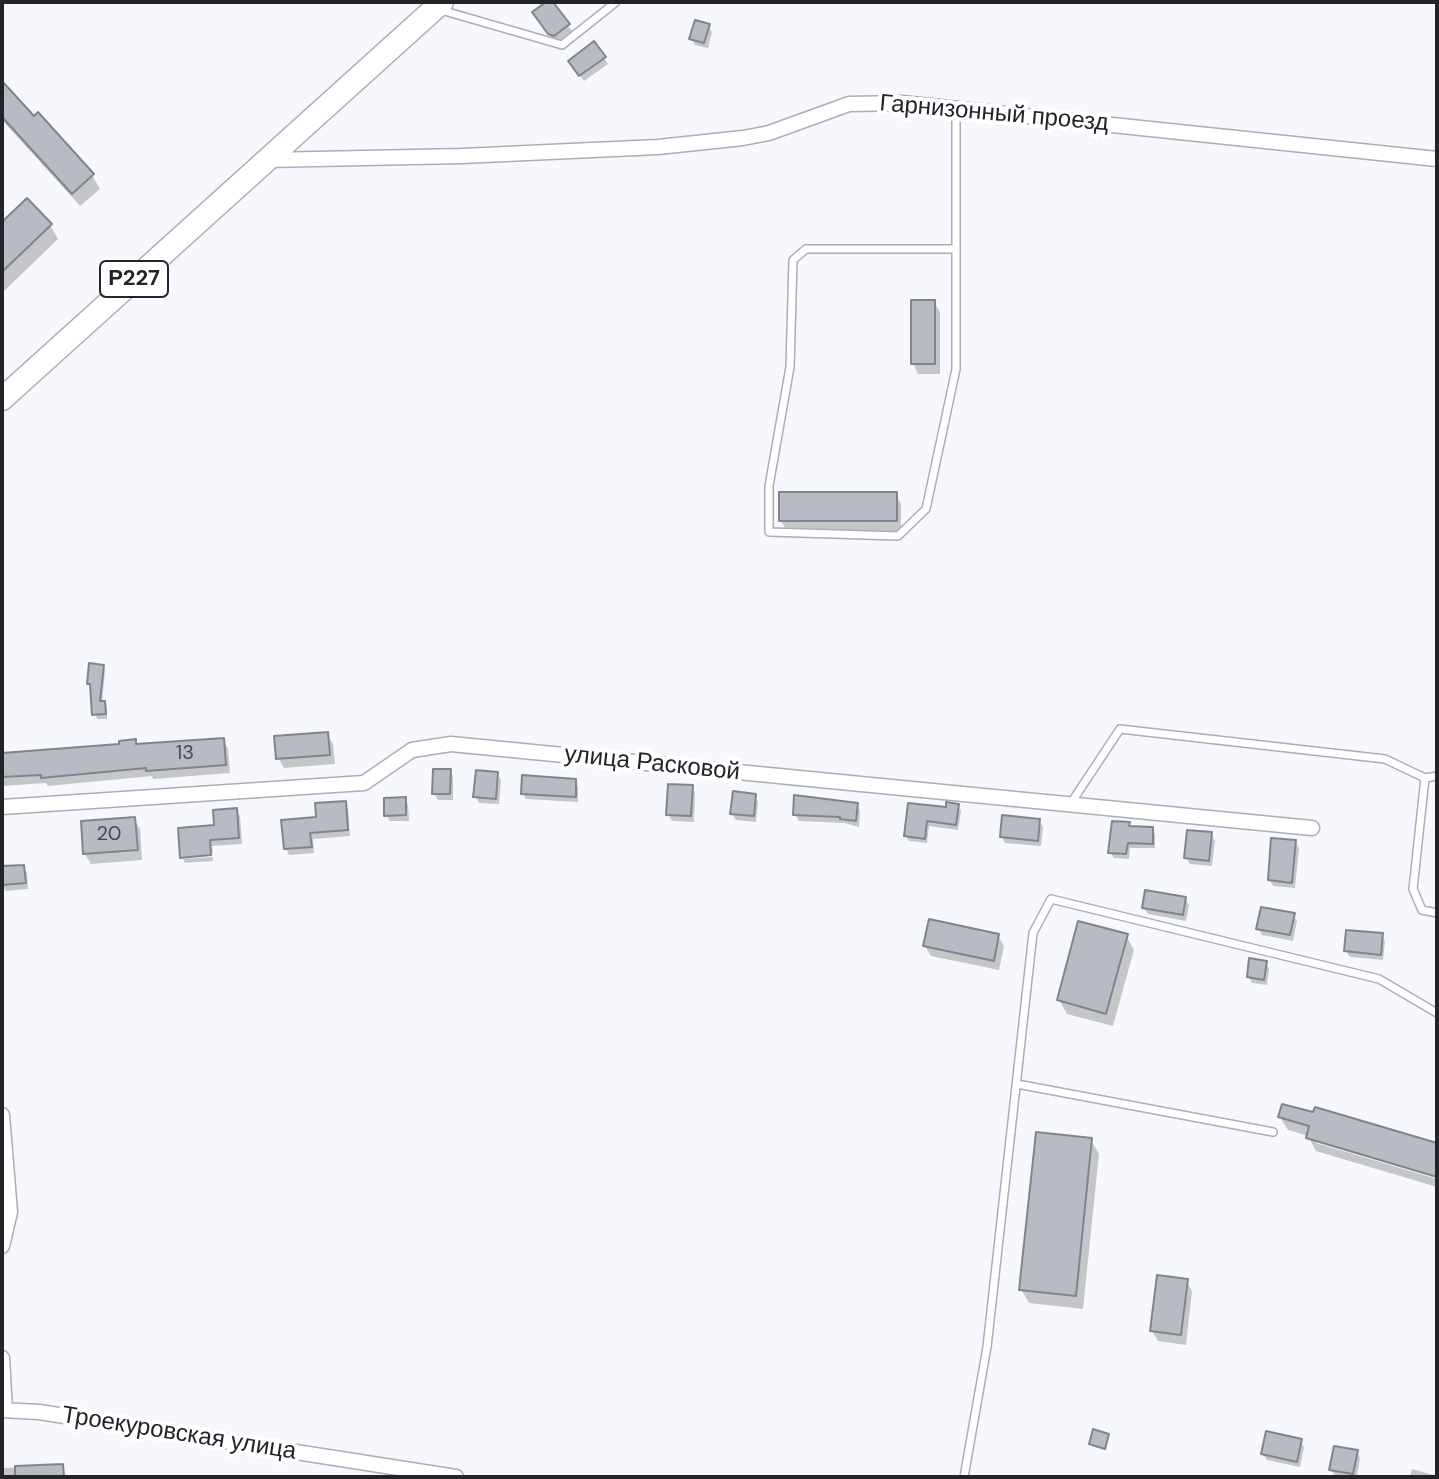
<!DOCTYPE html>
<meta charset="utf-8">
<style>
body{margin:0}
#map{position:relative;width:1439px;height:1479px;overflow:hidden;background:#f6f8fd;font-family:"DM Sans",sans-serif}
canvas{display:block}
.frame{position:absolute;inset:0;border:4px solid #232427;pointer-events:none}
</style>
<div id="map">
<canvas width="1439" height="1479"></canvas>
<div class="frame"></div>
</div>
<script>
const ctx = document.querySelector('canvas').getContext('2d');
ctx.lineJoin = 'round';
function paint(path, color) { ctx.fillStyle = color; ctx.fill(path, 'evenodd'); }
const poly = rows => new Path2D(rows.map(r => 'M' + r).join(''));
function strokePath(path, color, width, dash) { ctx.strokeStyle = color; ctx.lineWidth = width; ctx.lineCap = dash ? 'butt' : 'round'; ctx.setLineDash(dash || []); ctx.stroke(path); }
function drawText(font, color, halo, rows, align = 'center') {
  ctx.font = font + ' "DM Sans",sans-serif'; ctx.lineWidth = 8; ctx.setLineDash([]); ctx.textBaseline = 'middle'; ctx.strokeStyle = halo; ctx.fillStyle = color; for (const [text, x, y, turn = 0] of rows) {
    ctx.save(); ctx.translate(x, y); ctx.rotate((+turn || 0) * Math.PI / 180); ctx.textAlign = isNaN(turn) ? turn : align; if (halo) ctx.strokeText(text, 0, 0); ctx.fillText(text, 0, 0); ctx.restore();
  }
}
paint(poly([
 [549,2,572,31,558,42,554,40,538,19],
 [708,26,712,32,708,48,695,45,692,39],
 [604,58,608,64,584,81,574,67],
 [2,84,92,175,100,189,80,206,2,120],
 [2,225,50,225,58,239,2,293],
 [934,302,940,312,940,374,918,374,913,363],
 [895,494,901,504,901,531,787,531,781,521],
 [102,666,105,671,102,703,107,708,107,719,97,719,89,684],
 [327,734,333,744,335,764,284,768,278,758],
 [223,740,228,749,230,773,153,779,152,776,48,786,46,783,2,786,2,755,121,746,135,741,137,746],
 [450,771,453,777,453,800,438,800,434,793],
 [497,774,501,780,499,804,479,803,476,796],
 [575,781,578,787,578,802,526,799,523,794],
 [692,787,695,793,694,822,672,821,668,814],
 [755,796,758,802,756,822,736,820,732,814],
 [404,799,408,805,409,821,390,821,386,815],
 [344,803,348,809,350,836,313,839,314,853,289,855,286,848,318,818],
 [857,805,860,811,859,827,844,823,799,821,795,814],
 [909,805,948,809,958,806,961,811,958,830,929,826,927,843,909,841,906,836],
 [236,810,240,816,242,844,212,846,213,853,182,855],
 [134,819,140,829,142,860,91,864,85,854],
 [1039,821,1043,827,1041,846,1005,843,1002,837],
 [1128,824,1131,828,1152,829,1155,834,1155,848,1130,848,1129,859,1114,858,1110,852],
 [1211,834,1215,841,1212,866,1190,864,1186,858],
 [1295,842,1299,848,1295,888,1273,886,1270,880],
 [213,857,213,861,185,863,183,859],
 [23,867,27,873,28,889,6,891,2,885,2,869],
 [1185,898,1189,905,1186,921,1148,914,1144,908],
 [1293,915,1297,921,1293,941,1262,935,1258,928],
 [1382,935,1385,942,1383,960,1350,957,1346,951],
 [998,936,1004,946,999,970,931,956,925,946],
 [1126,936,1134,950,1113,1026,1067,1014,1059,1000],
 [1266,963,1269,969,1267,985,1252,983,1249,977],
 [1280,1117,1437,1145,1437,1175,1316,1139,1316,1143,1437,1179,1437,1187,1316,1151,1308,1136,1288,1130],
 [1091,1140,1099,1154,1083,1309,1029,1303,1021,1289],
 [1186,1281,1192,1291,1186,1345,1158,1341,1152,1331],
 [1108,1435,1106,1450,1092,1446,1091,1444],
 [1300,1441,1304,1447,1300,1467,1267,1460,1263,1454],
 [1357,1452,1360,1458,1357,1477,1335,1476,1331,1469],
 [62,1466,66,1477,2,1477,2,1468],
 [1412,1469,1437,1476,1437,1477,1410,1477]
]), '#0003');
const building = poly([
 [546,2,553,2,570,24,554,36,548,34,532,12,546,2],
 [695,20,710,24,704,43,689,39,695,20],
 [594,41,606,57,579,76,568,61,594,41],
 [2,81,34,116,38,112,94,174,72,194,2,117,2,81],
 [27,198,52,224,2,272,2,222,27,198],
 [911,300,935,300,935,364,911,364,911,300],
 [779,492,897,492,897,521,779,521,779,492],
 [89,663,104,665,100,701,105,701,106,714,92,715,90,684,87,684,89,663],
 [328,732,330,755,276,759,274,736,328,732],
 [224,738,226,765,146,771,146,768,41,778,41,775,2,777,2,753,119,744,119,741,136,739,136,744,224,738],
 [433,769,451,769,450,794,432,794,433,769],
 [476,770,498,772,496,799,473,797,476,770],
 [522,775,576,779,576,797,521,794,522,775],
 [668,784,693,785,691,816,666,815,668,784],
 [733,791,756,794,754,816,730,814,733,791],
 [794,795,858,803,856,821,840,819,840,817,793,815,794,795],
 [406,797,406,815,384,816,384,798,406,797],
 [346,801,348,830,310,833,312,847,284,849,281,820,316,817,315,803,346,801],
 [946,802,959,804,956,825,927,821,925,839,904,836,908,803,946,807,946,802],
 [237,808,239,838,210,840,211,855,180,858,178,828,214,825,213,810,237,808],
 [1002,815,1040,819,1038,841,1000,837,1002,815],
 [135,817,138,850,83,854,81,821,135,817],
 [1112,821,1130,822,1129,826,1153,827,1153,844,1128,843,1126,854,1108,853,1112,821],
 [1187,830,1212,832,1209,861,1184,858,1187,830],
 [1271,838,1296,840,1292,883,1268,880,1271,838],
 [24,865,26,883,2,885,2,866,24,865],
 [1145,890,1186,897,1183,915,1142,908,1145,890],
 [1261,907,1295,913,1290,935,1256,929,1261,907],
 [929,919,999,934,994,961,923,946,929,919],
 [1078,921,1128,934,1106,1014,1057,1000,1078,921],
 [1346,930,1383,933,1381,955,1344,951,1346,930],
 [1249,958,1267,961,1264,980,1247,977,1249,958],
 [1282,1104,1313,1112,1315,1107,1437,1143,1437,1177,1306,1138,1309,1126,1278,1117,1282,1104],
 [1036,1132,1092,1138,1076,1296,1019,1290,1036,1132],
 [1157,1275,1188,1279,1181,1335,1150,1331,1157,1275],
 [1093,1429,1109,1434,1105,1449,1089,1444,1093,1429],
 [1266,1431,1302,1439,1297,1462,1261,1454,1266,1431],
 [1334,1446,1358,1450,1353,1474,1329,1470,1334,1446],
 [63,1464,64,1477,15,1477,15,1466,63,1464]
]);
paint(building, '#b8bbc4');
strokePath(building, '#81848c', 2);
const lane = poly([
 [441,10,562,45,616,2],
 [955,249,806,249,793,260,790,367,769,486,769,532,898,536,926,509,956,369,956,109],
 [1425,778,1413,889,1422,910,1437,913],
 [1071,803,1120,729,1385,759,1425,778,1437,776],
 [1017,1084,1273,1132],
 [964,1477,987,1347,1033,933,1051,899,1379,979,1437,1013]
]);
const street = poly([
 [267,160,462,156,658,147,743,138,769,133,849,104,902,103,1437,159],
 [2,807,364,783,412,750,451,744,1312,828],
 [2,1115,10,1212,2,1246],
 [2,1358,5,1410],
 [2,1410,39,1412,456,1477]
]);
const primary = poly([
 [2,399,442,2]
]);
strokePath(lane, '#abaeb7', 10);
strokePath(street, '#abaeb7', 17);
strokePath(primary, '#abaeb7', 25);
strokePath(lane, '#fff', 7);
strokePath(street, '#fff', 14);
strokePath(primary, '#fff', 22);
drawText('20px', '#484a4e', null, [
 ["13",185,754],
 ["20",109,835]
]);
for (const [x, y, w] of [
 [134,279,68]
]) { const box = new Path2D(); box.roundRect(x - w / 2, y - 18, w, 36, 6); ctx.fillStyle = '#fff'; ctx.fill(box); strokePath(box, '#232427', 2); }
drawText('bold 22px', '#232427', null, [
 ["Р227",134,279]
]);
drawText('24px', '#232427', '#fff', [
 ["Гарнизонный проезд",994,114,5],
 ["улица Расковой",652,764,6],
 ["Троекуровская улица",179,1434,9]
]);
</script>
